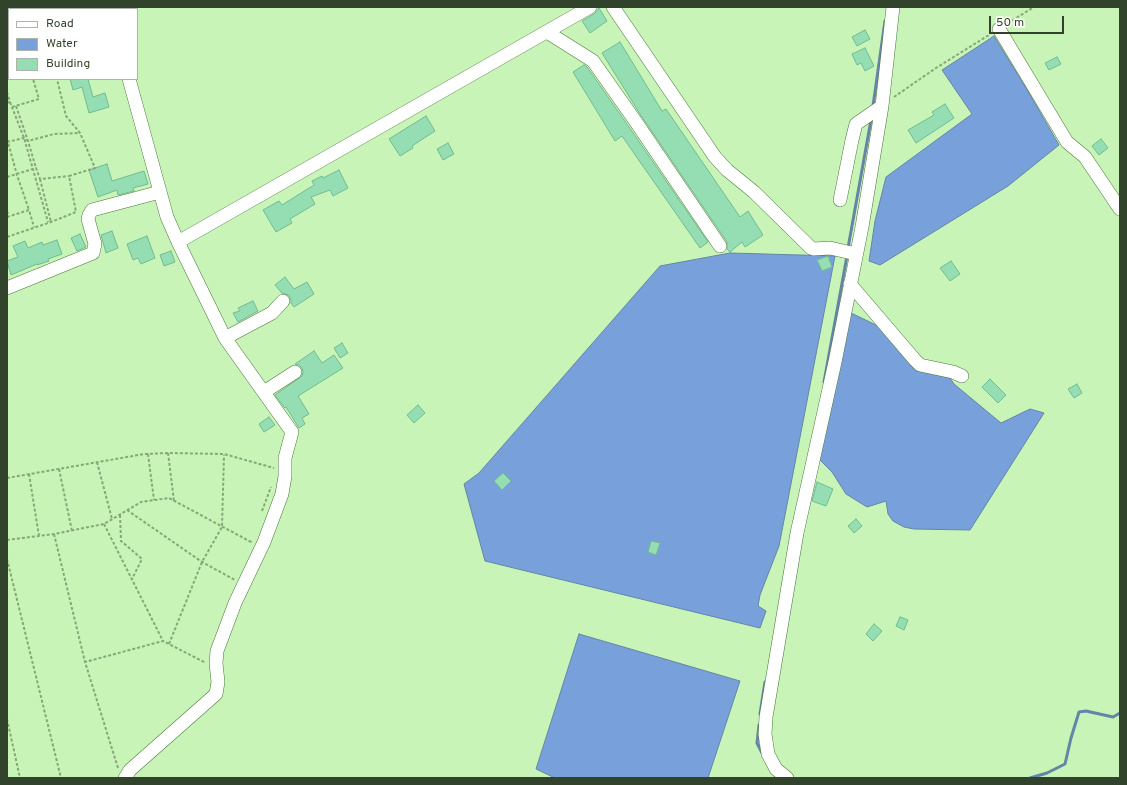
<!DOCTYPE html>
<style>
body{margin:0}
#map{position:relative;width:1127px;height:785px;overflow:hidden;background:#c8f5b7;font-family:Overpass,sans-serif}
canvas{display:block}
.frame{position:absolute;inset:0;border:8px solid #31432a;pointer-events:none}
.legend{position:absolute;left:8px;top:8px;width:130px;height:72px;box-sizing:border-box;background:#fff;border:1px solid #adb4aa;margin:0;padding:5px 7px;list-style:none;font-size:12px;color:#31432a}
.legend li{display:flex;align-items:center;gap:8px;height:20px}
.legend b{width:20px;border:1px solid #adb4aa}
.scale{position:absolute;left:989px;top:16px;width:75px;height:18px;box-sizing:border-box;border:2px solid #31432a;border-top:0;padding-left:5px;font-size:12px;line-height:14px;white-space:nowrap;color:#31432a;-webkit-text-stroke:3px #fff;paint-order:stroke}
</style>
<div id="map">
<canvas width="1127" height="785"></canvas>
<div class="frame"></div>
<ul class="legend">
<li><b style="height:5px;background:#fff"></b>Road</li>
<li><b style="height:11px;background:#78a1db"></b>Water</li>
<li><b style="height:11px;background:#95ddb2"></b>Building</li>
</ul>
<div class="scale">50 m</div>
</div>
<script>
const ctx = document.querySelector('canvas').getContext('2d');
ctx.lineJoin = 'round';
function paint(path, color) { ctx.fillStyle = color; ctx.fill(path, 'evenodd'); }
const poly = rows => new Path2D(rows.map(r => 'M' + r).join(''));
function strokePath(path, color, width, dash) { ctx.strokeStyle = color; ctx.lineWidth = width; ctx.lineCap = dash ? 'butt' : 'round'; ctx.setLineDash(dash || []); ctx.stroke(path); }
const water = poly([
 [994,36,1026,88,1059,145,1008,186,880,265,869,261,875,221,886,177,972,114,942,70,994,36],
 [730,253,835,256,779,546,760,595,758,606,766,611,760,628,485,561,464,484,479,473,660,266,730,253],
 [849,312,878,326,914,369,950,378,954,384,1001,423,1030,409,1044,413,970,530,914,529,904,527,893,521,888,514,886,501,867,507,846,494,832,472,818,458,849,312],
 [579,634,740,681,708,778,555,778,536,769,579,634]
]);
paint(water, '#78a1db');
strokePath(water, '#6385a6', 1);
strokePath(poly([
 [873,106,885,21],
 [848,248,871,120],
 [824,382,847,256],
 [760,714,765,682],
 [759,725,757,743,762,753],
 [1030,778,1047,773,1065,764,1071,738,1079,712,1086,711,1113,717,1120,713]
]), '#6385a6', 3);
const building = poly([
 [599,8,607,21,590,33,582,21,594,14,599,8],
 [865,30,870,39,857,46,852,37,865,30],
 [620,42,662,111,666,109,740,217,748,211,763,235,745,247,742,242,730,252,727,249,727,242,640,114,602,53,620,42],
 [865,48,874,66,865,71,861,63,857,65,852,54,865,48],
 [1057,57,1061,64,1049,70,1045,63,1057,57],
 [584,65,587,67,629,127,708,242,700,248,622,136,615,141,573,72,584,65],
 [70,79,88,79,93,97,105,93,109,107,89,113,82,87,73,90,70,79],
 [945,104,954,118,916,143,908,130,934,115,932,112,945,104],
 [426,116,435,131,412,146,413,148,400,156,389,139,426,116],
 [1101,139,1108,148,1099,155,1092,146,1101,139],
 [448,143,454,154,443,160,437,149,448,143],
 [107,164,112,181,144,171,148,184,133,188,134,191,118,195,117,190,98,197,89,170,107,164],
 [339,170,348,188,333,196,330,190,311,197,315,204,290,219,292,223,276,232,263,210,279,201,282,205,314,185,312,181,322,176,323,178,339,170],
 [112,231,118,248,106,253,101,235,112,231],
 [80,234,86,247,77,251,71,238,80,234],
 [147,236,155,258,141,264,138,258,133,260,127,244,147,236],
 [57,240,62,254,48,259,49,261,37,265,37,264,11,275,7,261,18,257,13,246,25,241,28,248,42,242,43,245,57,240],
 [171,251,175,262,164,266,160,255,171,251],
 [828,256,832,267,822,271,817,260,828,256],
 [951,261,960,274,950,281,940,268,951,261],
 [285,277,294,289,307,282,314,294,294,307,291,303,291,299,289,295,282,293,275,285,285,277],
 [253,301,258,311,238,322,233,313,240,311,238,308,253,301],
 [342,343,348,353,340,358,334,348,342,343],
 [314,351,322,363,334,355,343,368,298,396,309,414,302,418,305,424,299,428,286,407,285,408,275,395,302,376,303,372,302,368,299,365,295,364,314,351],
 [990,379,1006,395,998,403,982,387,990,379],
 [1077,384,1082,393,1074,398,1068,389,1077,384],
 [418,405,425,413,414,423,407,415,418,405],
 [269,417,275,425,264,432,259,424,269,417],
 [503,473,511,481,502,490,494,481,503,473],
 [817,482,833,489,826,506,812,501,817,482],
 [856,519,862,526,854,533,848,526,856,519],
 [651,541,660,543,656,555,648,552,651,541],
 [900,617,908,620,904,630,896,626,900,617],
 [874,624,882,631,873,641,866,634,874,624]
]);
paint(building, '#95ddb2');
strokePath(building, '#72ba90', 1);
const minor = poly([
 [109,7,110,9],
 [613,7,715,157,727,170,754,192,811,248,814,249,830,248,856,254],
 [999,29,1067,142,1085,157,1120,209],
 [547,32,593,61,636,122,720,246],
 [840,200,852,140,856,124,882,106],
 [178,242,590,7],
 [850,284,915,360,920,365,953,372,962,376],
 [7,288,93,253,95,244,88,219,89,215,92,210,160,192],
 [225,338,272,313,283,301],
 [264,392,295,372],
 [125,778,130,770,216,694,218,682,216,663,217,651,235,603,264,542,282,494,285,476,285,458,292,432,225,338,178,242,167,217,129,79],
 [787,778,776,769,768,754,765,734,766,717,797,533,835,362,862,227,882,106,893,7]
]);
strokePath(minor, '#4c743c', 14);
strokePath(poly([
 [45,7,46,9],
 [29,9,36,7],
 [7,16,9,15],
 [1008,23,1034,7],
 [7,67,9,67],
 [7,92,10,102,7,103],
 [894,97,936,68,989,35],
 [10,102,24,138,48,222],
 [16,106,28,141,36,168],
 [12,107,39,99,33,79],
 [7,139,17,175,29,210],
 [7,142,24,138,28,141,54,134,80,133],
 [7,177,36,168,40,179,69,176],
 [40,179,51,222],
 [7,211,9,217],
 [7,217,29,210,34,227],
 [7,237,51,222,76,212,69,176,95,168,80,133,66,116,57,79],
 [168,453,174,501],
 [148,454,154,500],
 [97,462,112,519],
 [59,469,72,531],
 [29,474,39,536],
 [7,478,144,454,168,453,224,454,274,468],
 [127,510,202,562,235,580],
 [262,511,271,487],
 [120,515,121,541,142,559,132,579],
 [104,524,163,641],
 [54,534,85,662],
 [7,540,54,534,104,524,141,502,169,498,251,542,251,543],
 [7,559,61,778],
 [169,644,202,562,222,527,224,455],
 [7,719,20,778],
 [118,768,85,662,163,641,206,663]
]), '#86a779', 2, [3, 2]);
strokePath(minor, '#fff', 13);
</script>
